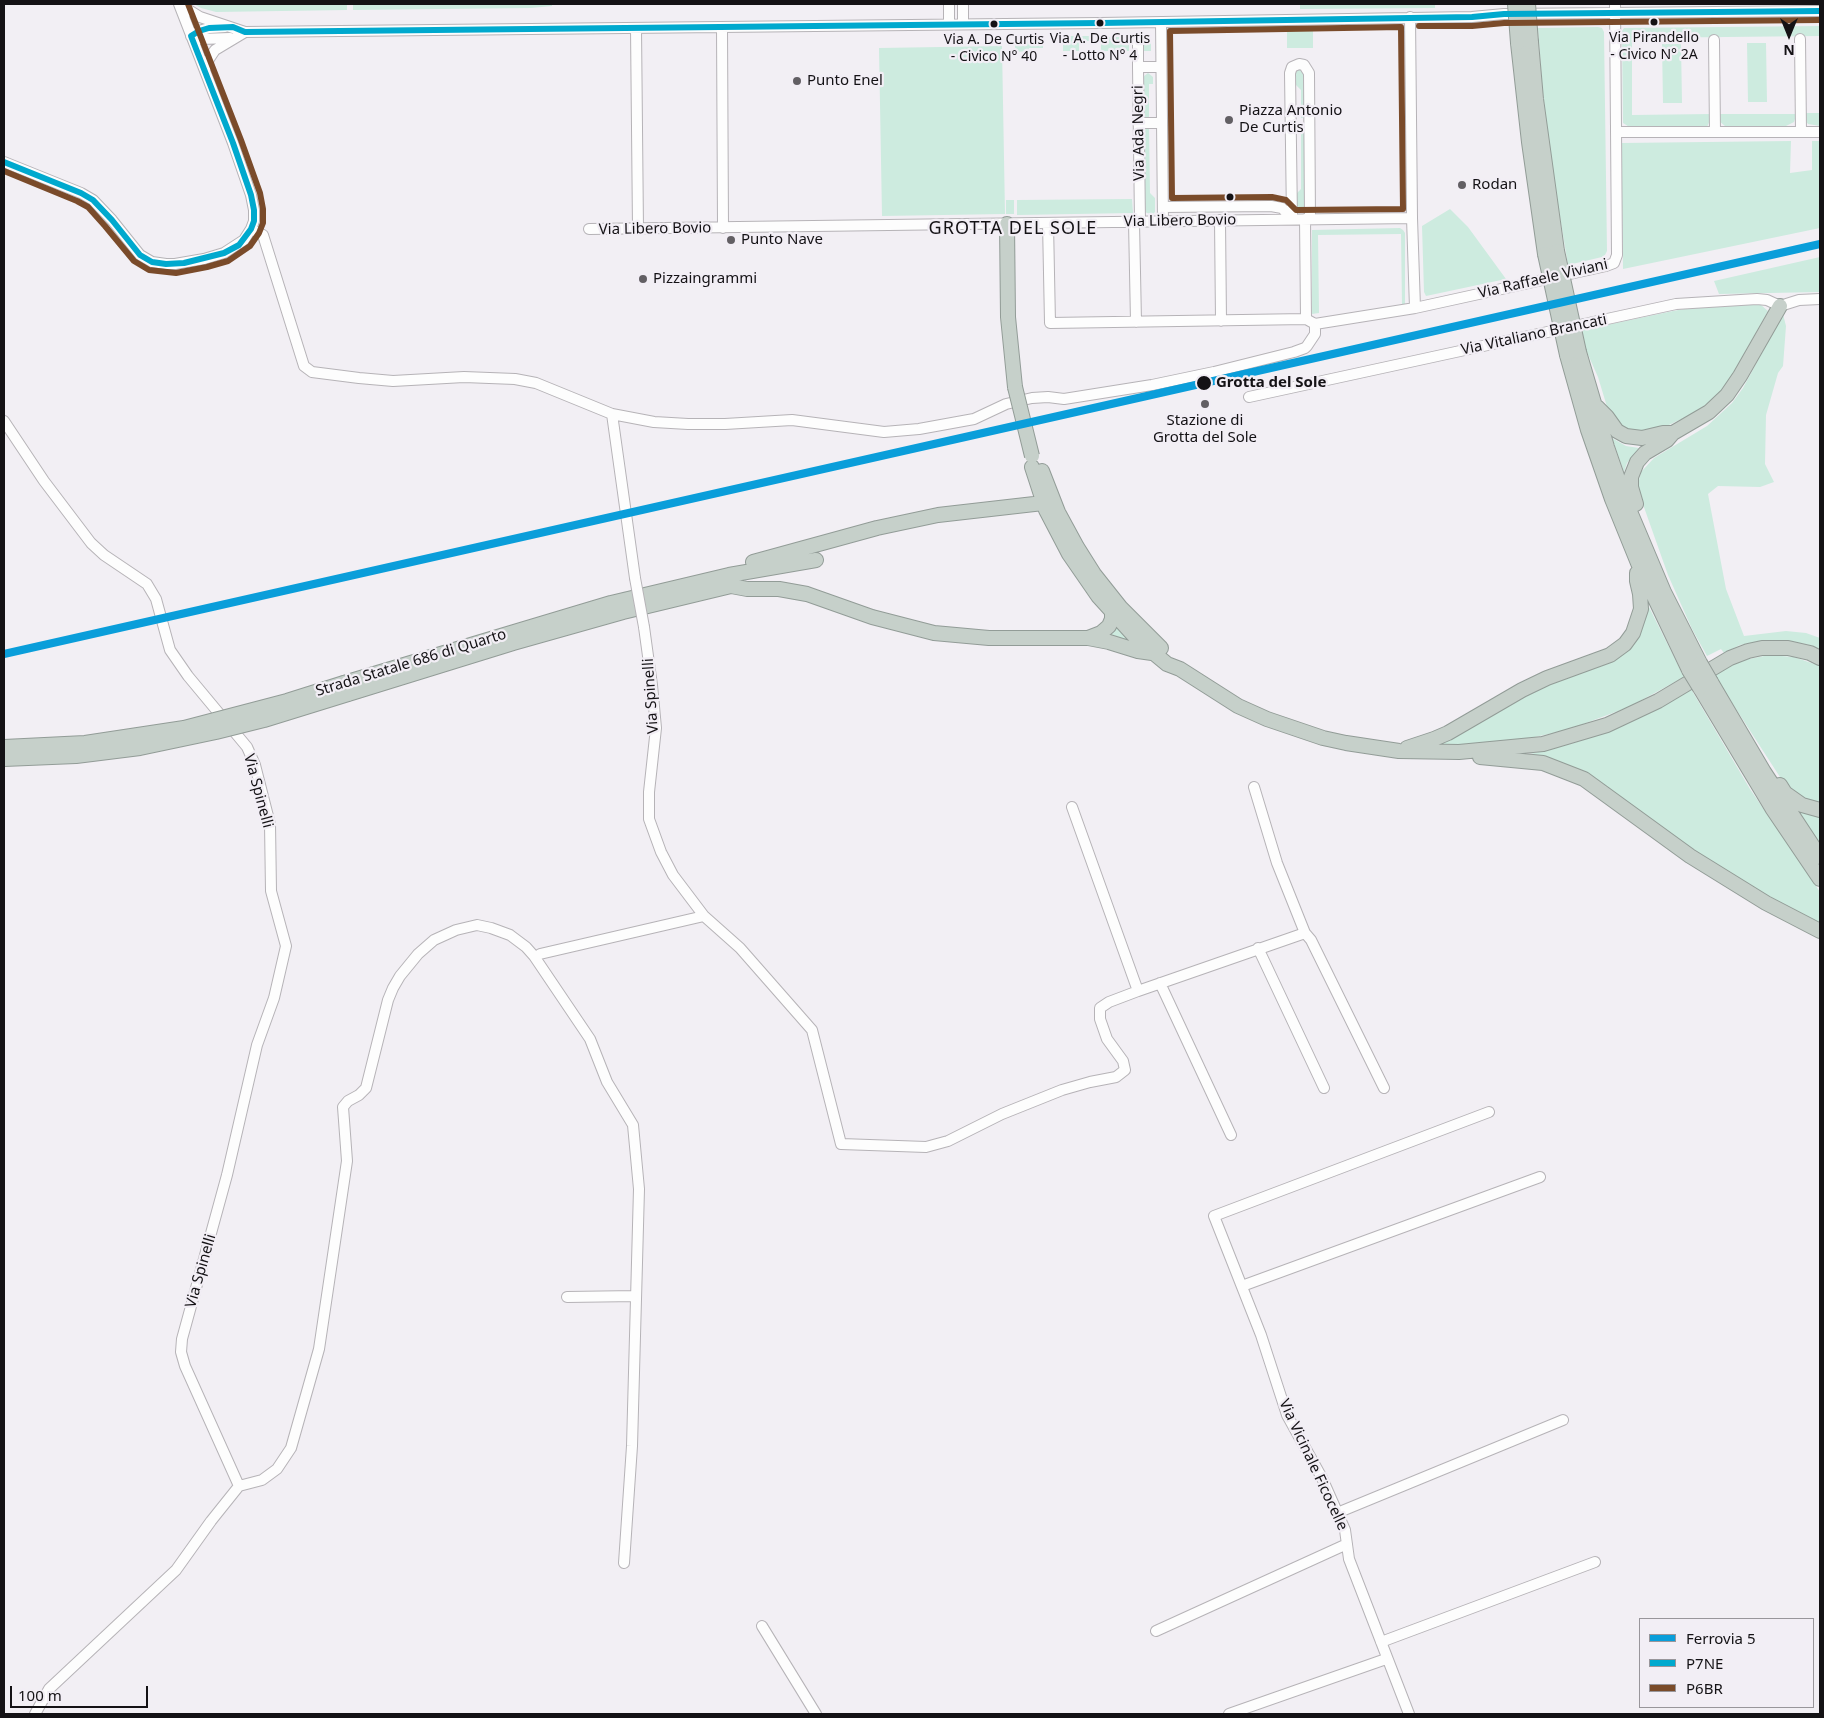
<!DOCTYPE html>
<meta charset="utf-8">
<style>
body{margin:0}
#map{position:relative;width:1824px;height:1718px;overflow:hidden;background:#f2eff4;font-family:"Noto Sans",sans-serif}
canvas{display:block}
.frame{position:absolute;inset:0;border:5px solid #141215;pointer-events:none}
.legend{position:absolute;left:1639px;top:1618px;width:175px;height:90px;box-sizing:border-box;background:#f2eef5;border:1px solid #99969b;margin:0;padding:6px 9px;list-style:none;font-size:15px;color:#141215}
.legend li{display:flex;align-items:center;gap:10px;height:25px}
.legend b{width:25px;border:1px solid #99969b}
.north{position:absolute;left:1764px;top:10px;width:50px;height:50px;-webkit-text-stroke:4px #f2eef5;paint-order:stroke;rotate:180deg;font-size:14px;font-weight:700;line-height:20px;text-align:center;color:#141215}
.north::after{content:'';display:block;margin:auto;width:18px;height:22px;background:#141215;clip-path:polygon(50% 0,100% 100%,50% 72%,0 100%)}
.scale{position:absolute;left:10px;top:1686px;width:138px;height:22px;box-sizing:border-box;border:2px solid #141215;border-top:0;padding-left:6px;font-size:15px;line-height:18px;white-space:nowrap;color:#141215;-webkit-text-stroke:4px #f2eef5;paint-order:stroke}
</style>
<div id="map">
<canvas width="1824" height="1718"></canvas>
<div class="frame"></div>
<ul class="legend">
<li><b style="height:6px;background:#0a9eda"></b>Ferrovia 5</li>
<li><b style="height:6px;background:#00a9ce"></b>P7NE</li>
<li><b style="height:6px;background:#7a4b2a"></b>P6BR</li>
</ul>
<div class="north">N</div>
<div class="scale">100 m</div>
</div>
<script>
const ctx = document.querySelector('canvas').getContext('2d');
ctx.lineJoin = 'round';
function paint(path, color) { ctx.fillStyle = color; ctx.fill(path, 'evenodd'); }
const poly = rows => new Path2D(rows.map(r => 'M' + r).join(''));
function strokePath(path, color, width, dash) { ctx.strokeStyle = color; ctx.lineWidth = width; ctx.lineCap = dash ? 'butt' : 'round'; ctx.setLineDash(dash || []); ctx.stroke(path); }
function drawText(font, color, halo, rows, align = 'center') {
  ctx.font = font + ' "Noto Sans",sans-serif'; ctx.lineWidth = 4.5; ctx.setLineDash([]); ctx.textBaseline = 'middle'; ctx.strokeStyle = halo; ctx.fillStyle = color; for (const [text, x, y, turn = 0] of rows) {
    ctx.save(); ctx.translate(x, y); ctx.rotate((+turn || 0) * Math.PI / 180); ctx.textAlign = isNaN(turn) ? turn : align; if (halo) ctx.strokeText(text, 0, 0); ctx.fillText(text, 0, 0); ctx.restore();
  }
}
paint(poly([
 [194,4,347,4,347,10,216,12,201,8],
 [353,4,552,4,552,6,531,8,353,10],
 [1300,4,1473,4,1435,5,1435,8,1300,9],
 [1230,26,1313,26,1313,48,1287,48,1287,31,1230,31],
 [1820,26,1820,36,1632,38,1632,115,1711,114,1711,118,1707,127,1631,128,1623,123,1622,31,1624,28],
 [1598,27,1602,28,1604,32,1607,251,1605,255,1602,257,1568,265,1551,163,1542,83,1538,28],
 [1043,36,1043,48,1029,48,1028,51,1015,52,1015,37],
 [1057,36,1090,36,1090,41,1079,41,1079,51,1063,51,1063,42,1057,41],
 [1101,37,1129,37,1129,51,1101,51],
 [1143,37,1151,37,1151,51,1143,51],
 [1747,43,1766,43,1767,102,1748,102],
 [1662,44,1681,44,1682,103,1663,103],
 [1002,46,1005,214,882,216,879,48],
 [1297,70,1303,70,1305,73,1305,118,1301,118,1301,90,1294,83,1294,73],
 [1148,73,1153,77,1153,84,1149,84,1149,119,1143,119,1143,77],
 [1805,113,1820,113,1820,126,1808,124,1805,120],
 [1719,114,1795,114,1795,119,1794,122,1786,126,1725,126,1719,121],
 [1144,127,1149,127,1150,193,1155,198,1155,212,1152,215,1145,212],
 [1301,127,1305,127,1305,208,1300,212,1296,210,1295,195,1301,189],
 [1791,141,1790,173,1812,170,1812,141,1820,141,1820,228,1623,269,1621,143],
 [1132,199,1133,213,1017,215,1017,200],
 [1006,200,1014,200,1014,214,1006,214],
 [1450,209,1468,227,1506,279,1426,296,1424,292,1422,226],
 [1400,228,1403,230,1405,233,1405,306,1402,306,1401,234,1318,235,1319,313,1312,314,1312,230],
 [1820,257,1820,292,1719,294,1714,281],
 [1743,305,1761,305,1768,311,1726,386,1712,400,1694,413,1652,433,1623,429,1608,410,1598,377,1586,350,1582,330,1673,311,1695,307],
 [1783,314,1786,326,1783,366,1778,373,1766,415,1765,464,1774,482,1760,487,1718,486,1708,494,1726,589,1744,636,1786,631,1806,633,1820,638,1820,649,1806,644,1783,641,1760,641,1740,645,1724,653,1721,649,1707,656,1692,629,1668,575,1640,496,1638,484,1641,472,1654,458,1707,426,1732,403,1743,388],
 [1612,438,1626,446,1639,448,1627,463,1624,472],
 [1647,603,1684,677,1629,707,1567,730,1521,740,1468,744,1440,744,1523,695,1602,663],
 [1115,625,1133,643,1108,635],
 [1769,655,1794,657,1820,666,1820,806,1789,791,1714,675,1739,661],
 [1691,689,1750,789,1820,892,1820,927,1736,881,1599,784,1526,755,1570,744,1603,733,1648,713],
 [1796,809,1820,815,1820,846]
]), '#cdebdf');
const minor = poly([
 [179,4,200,17,245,32,1100,23,1472,17,1504,14,1820,11],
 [949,4,949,24],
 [963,4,963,24],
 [1410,17,1412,218,1415,308],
 [1161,22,1163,221],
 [722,27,723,228],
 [636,28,638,229],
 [191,36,199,31,209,28,225,27],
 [191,36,201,39,230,38],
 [1800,39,1801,132],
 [1714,40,1715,132],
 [1138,42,1138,67],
 [205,70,209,59,215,50,245,32],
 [1138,123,1162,123],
 [1617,132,1820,132],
 [4,162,81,193,93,200,112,220,140,255,152,262,166,264,175,264,204,259,224,253,244,240,251,229,254,221,254,210,251,195,233,143,179,4],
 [1163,207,1271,206,1282,208,1292,219],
 [1292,219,1290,73,1292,67,1299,64,1304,65,1309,73,1310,219],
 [1220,220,1221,321],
 [1134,222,1136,322],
 [1140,222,1138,67,1161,67],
 [1048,223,1050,323,1306,319,1305,219],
 [251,229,263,235,304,366,312,372,359,378,393,381,464,377,515,379,536,383,612,414,654,422,688,424,725,424,792,420,884,432,919,429,974,419,1006,404,1032,398,1048,397,1064,399,1152,385,1214,372,1294,352,1305,348,1307,346,1315,334,1315,324],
 [589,229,1412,218],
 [1306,319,1315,324,1415,308,1606,266,1614,263,1617,255,1615,4],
 [1249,397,1676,304,1757,299,1767,300,1780,306,1799,300,1820,299],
 [612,414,635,578],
 [4,421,44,481,91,543,104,555,147,584,156,599,170,650,188,676,247,747,255,765,270,824,271,891,286,946,274,998,257,1045,227,1175,182,1339,181,1352,185,1366,239,1486,262,1480,277,1469,291,1448,319,1349,347,1161,343,1107,348,1101,359,1095,366,1088,388,1000,393,988,400,976,418,954,434,940,456,930,477,925,491,928,510,935,526,947,534,956,590,1039,607,1082,633,1125,639,1189,632,1446,624,1563],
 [644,627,652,685,656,728,649,792,649,819,661,852,673,875,704,916,740,948,812,1030,841,1144,926,1147,948,1141,1002,1114,1062,1090,1090,1082,1116,1077,1125,1070,1123,1061,1107,1039,1100,1019,1100,1008,1109,1002,1138,991,1305,933],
 [1254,787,1277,863,1305,933,1311,940,1384,1088],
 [1072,807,1138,991],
 [1258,948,1324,1088],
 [540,954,704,916],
 [1160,983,1231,1135],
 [1242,1286,1540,1177],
 [567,1297,636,1296],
 [1337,1513,1563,1420],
 [762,1626,816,1714],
 [1156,1631,1347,1544],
 [1381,1642,1595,1562],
 [35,1714,49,1689,176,1570,211,1521,239,1486],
 [1229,1714,1386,1659],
 [1409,1714,1349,1559,1345,1530,1322,1478,1287,1415,1261,1335,1214,1216,1489,1112]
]);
const highway = poly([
 [1531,42,1536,99,1557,251],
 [1518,43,1529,142,1545,254],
 [1007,224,1008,317,1015,387],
 [1579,352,1607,447,1626,502,1664,592,1700,663],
 [1567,355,1588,430,1612,499,1638,563,1689,670],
 [1597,407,1607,417,1617,431,1626,436,1642,438,1663,433,1672,433],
 [1032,467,1046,510,1069,554,1098,596,1138,640,1167,664,1180,669,1238,706,1267,719,1323,738,1346,743,1399,751,1459,752,1543,744,1607,725,1658,701,1730,658,1748,651,1762,648,1788,648,1810,653,1820,658],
 [1042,471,1058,512,1077,547,1094,574,1121,608,1161,648],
 [1636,504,1631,487,1631,477,1637,462,1645,453,1667,440,1673,433,1709,412,1727,395,1740,376,1780,306],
 [753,562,877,528,938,515,1043,503,1058,512],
 [1088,638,1101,633,1109,626,1112,619,1112,607],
 [1711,682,1764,772,1820,857],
 [344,683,611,603,729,575,816,560],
 [1700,688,1772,808,1820,879],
 [348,694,513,643,623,612,731,586,747,589,779,589,807,594,872,617,934,633,989,638,1088,638,1109,642,1138,651,1152,653],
 [1407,748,1434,739,1448,733,1522,690,1547,678,1610,655,1625,644,1633,633,1641,609,1640,594,1637,581,1637,573],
 [1480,757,1543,763,1584,779,1690,856,1766,903,1820,931],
 [1780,785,1785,793,1802,805,1820,810]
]);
strokePath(minor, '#b6b3b7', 12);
strokePath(highway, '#929c97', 16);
strokePath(minor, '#fdfdfd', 10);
strokePath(highway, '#c6d0ca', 14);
const minorBridge = poly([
 [635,578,644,627]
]);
const highwayBridge = poly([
 [1515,4,1518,43],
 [1528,4,1531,42],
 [1557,251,1579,352],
 [1545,254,1567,355],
 [1015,387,1032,456],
 [1700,663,1711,682],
 [1689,670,1700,688],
 [4,747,85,743,184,728,287,701,344,683],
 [4,759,76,756,140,748,216,732,264,720,348,694]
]);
strokePath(minorBridge, '#b6b3b7', 12, []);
strokePath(highwayBridge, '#929c97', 16, []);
strokePath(minorBridge, '#fdfdfd', 10);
strokePath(highwayBridge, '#c6d0ca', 14);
strokePath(poly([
 [4,162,81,193,93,200,112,220,140,255,152,262,166,264,184,263,224,253,239,245,251,229,254,221,254,210,251,195,233,143,191,36,199,31,209,28,233,27,245,32,1100,23,1472,17,1504,14,1820,11]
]), '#00a9ce', 6);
strokePath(poly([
 [1419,26,1472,26,1504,23,1820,20],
 [1401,27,1403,209,1296,210,1286,200,1272,197,1172,198,1170,31,1401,27],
 [4,171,77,201,88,207,105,226,134,261,149,270,176,273,207,267,228,261,250,246,259,233,263,223,263,209,260,193,241,140,188,4]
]), '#7a4b2a', 6);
strokePath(poly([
 [4,654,1820,244]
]), '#0a9eda', 8);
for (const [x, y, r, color] of [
 [1654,22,4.5,"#141215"],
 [1100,23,4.5,"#141215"],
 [994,24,4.5,"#141215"],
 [797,81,5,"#625f63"],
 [1229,120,5,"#625f63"],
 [1462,185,5,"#625f63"],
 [1230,197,4.5,"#141215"],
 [731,240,5,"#625f63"],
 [643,279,5,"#625f63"],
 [1204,383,8,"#141215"],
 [1205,404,5,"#625f63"]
]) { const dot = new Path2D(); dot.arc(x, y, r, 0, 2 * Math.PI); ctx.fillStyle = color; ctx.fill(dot); strokePath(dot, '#f2eef5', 2); }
drawText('14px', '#141215', '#f2eef5', [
 ["Via Pirandello",1654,38],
 ["- Civico N° 2A",1654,55],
 ["Via A. De Curtis",1100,39],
 ["- Lotto N° 4",1100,56],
 ["Via A. De Curtis",994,40],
 ["- Civico N° 40",994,57]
]);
drawText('15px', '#141215', '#f2eef5', [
 ["Punto Enel",807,81],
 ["Piazza Antonio",1239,111],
 ["De Curtis",1239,128],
 ["Rodan",1472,185],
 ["Punto Nave",741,240],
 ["Pizzaingrammi",653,279],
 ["Stazione di",1205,421,"center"],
 ["Grotta del Sole",1205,438,"center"]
], 'left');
drawText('15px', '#141215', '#f2eef5', [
 ["Via Ada Negri",1139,133,-91],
 ["Via Libero Bovio",1180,221,-1],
 ["Via Libero Bovio",655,229,-1],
 ["Via Raffaele Viviani",1543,279,-13],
 ["Via Vitaliano Brancati",1534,335,-12],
 ["Strada Statale 686 di Quarto",411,663,-17],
 ["Via Spinelli",651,696,-94],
 ["Via Spinelli",258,791,75],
 ["Via Spinelli",201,1271,-74],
 ["Via Vicinale Ficocelle",1313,1465,65]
]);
drawText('bold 15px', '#141215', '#f2eef5', [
 ["Grotta del Sole",1216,383]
], 'left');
ctx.letterSpacing = '1px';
drawText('18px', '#141215', '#f2eef5', [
 ["GROTTA DEL SOLE",1013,229]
]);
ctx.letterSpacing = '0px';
</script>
